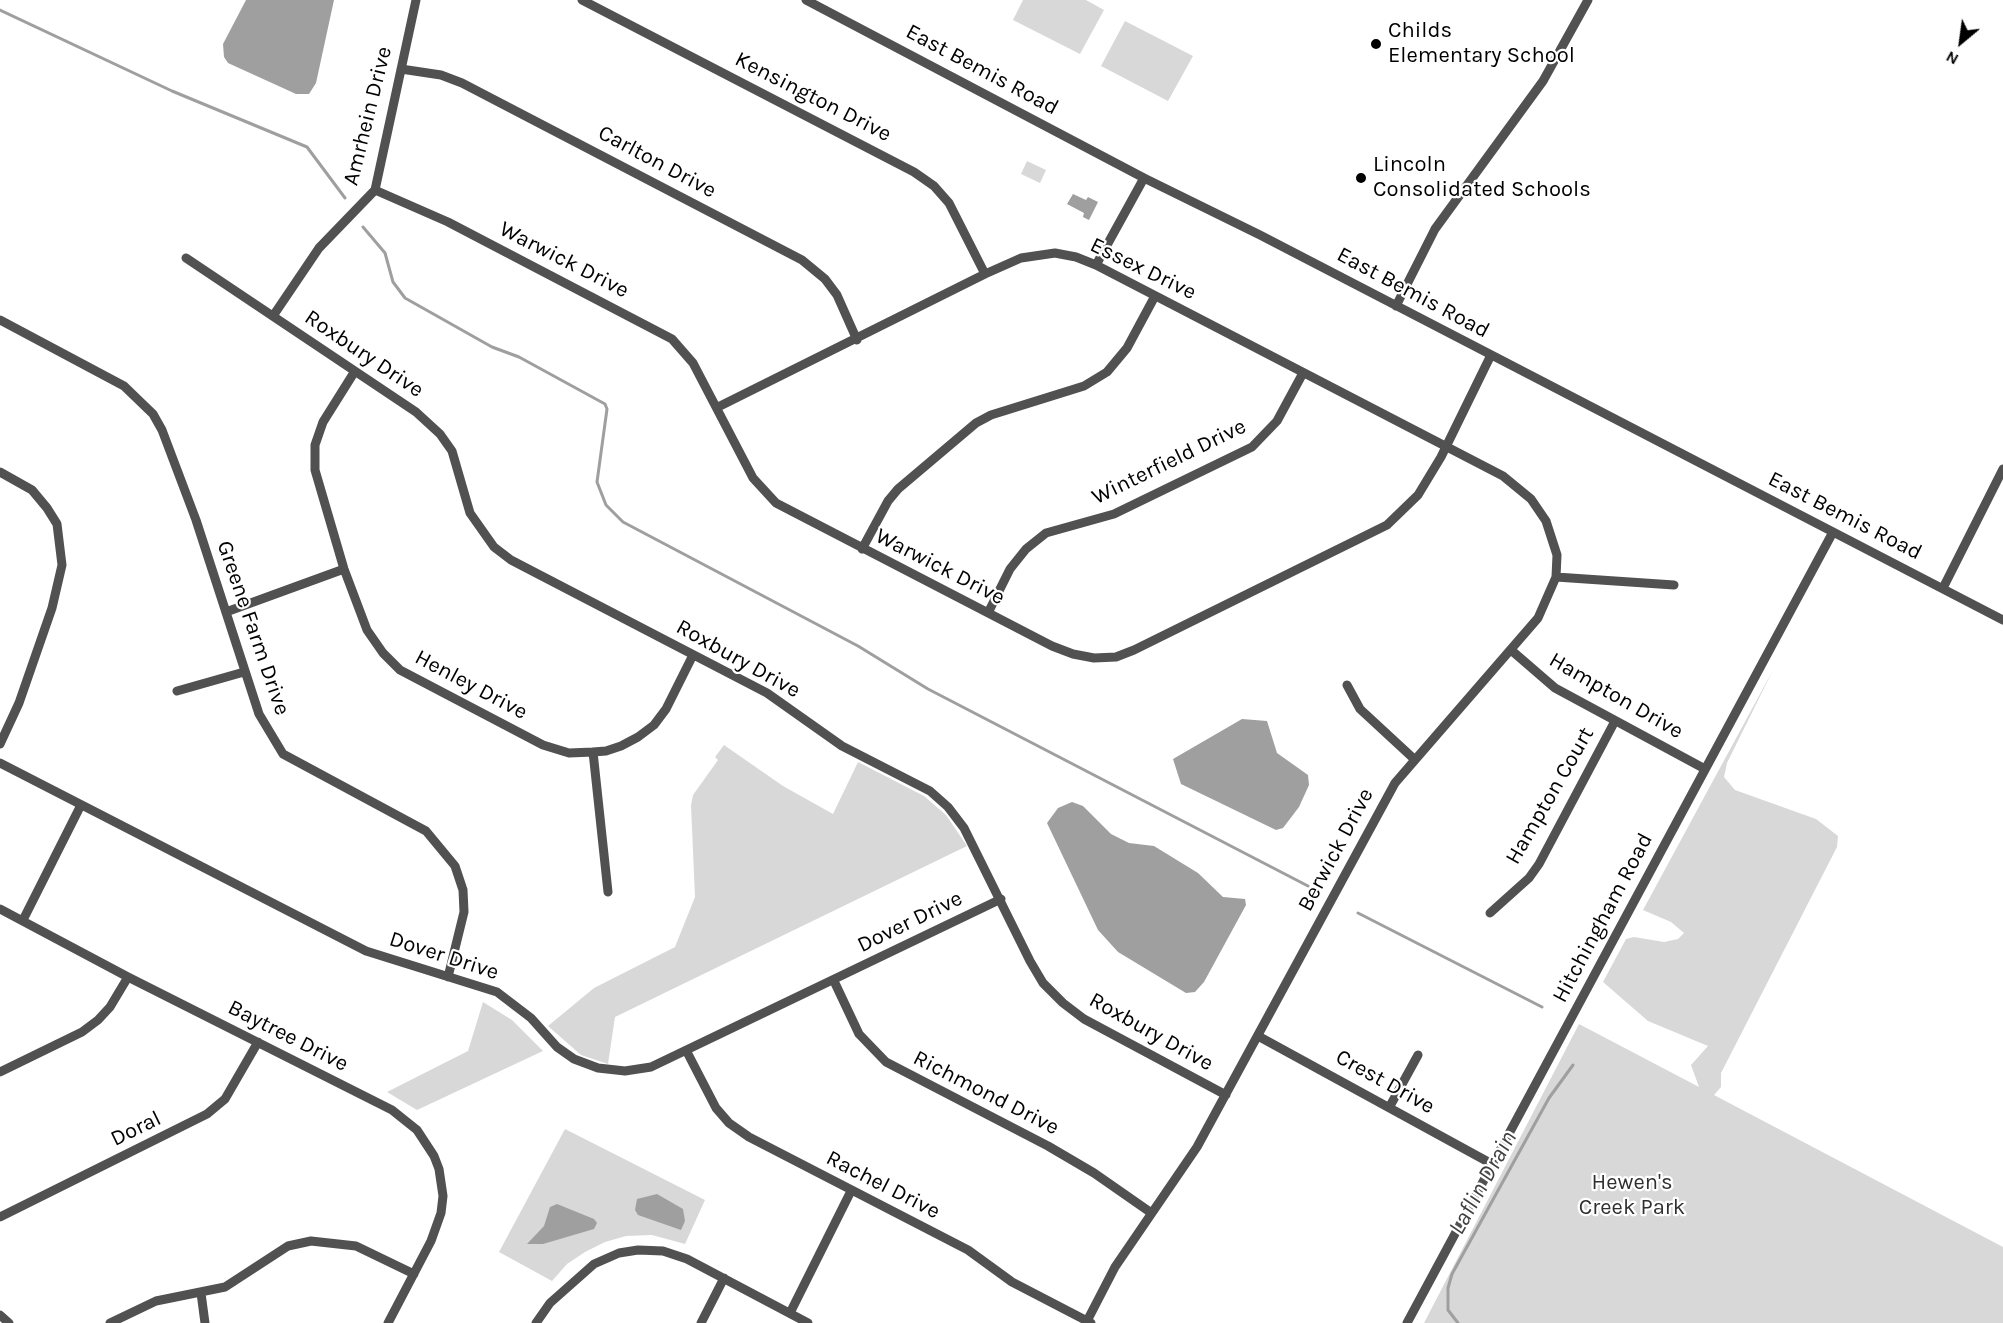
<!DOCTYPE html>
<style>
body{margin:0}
#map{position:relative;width:2003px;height:1323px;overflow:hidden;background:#fff;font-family:Karla,sans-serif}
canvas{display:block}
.north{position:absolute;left:1931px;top:12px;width:60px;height:60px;-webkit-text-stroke:4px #fff;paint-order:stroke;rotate:209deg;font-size:16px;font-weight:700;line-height:24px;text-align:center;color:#000}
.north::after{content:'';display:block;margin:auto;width:21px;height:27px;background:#000;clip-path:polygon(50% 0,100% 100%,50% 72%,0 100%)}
</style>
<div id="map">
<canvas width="2003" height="1323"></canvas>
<div class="north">N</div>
</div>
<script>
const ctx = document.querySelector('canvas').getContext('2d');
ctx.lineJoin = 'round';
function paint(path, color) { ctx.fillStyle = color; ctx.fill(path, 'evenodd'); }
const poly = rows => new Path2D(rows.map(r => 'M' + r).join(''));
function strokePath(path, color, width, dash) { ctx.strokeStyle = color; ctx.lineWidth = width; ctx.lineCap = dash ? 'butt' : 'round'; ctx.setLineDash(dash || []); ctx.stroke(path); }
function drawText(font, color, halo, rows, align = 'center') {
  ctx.font = font + ' Karla,sans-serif'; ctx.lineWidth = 4.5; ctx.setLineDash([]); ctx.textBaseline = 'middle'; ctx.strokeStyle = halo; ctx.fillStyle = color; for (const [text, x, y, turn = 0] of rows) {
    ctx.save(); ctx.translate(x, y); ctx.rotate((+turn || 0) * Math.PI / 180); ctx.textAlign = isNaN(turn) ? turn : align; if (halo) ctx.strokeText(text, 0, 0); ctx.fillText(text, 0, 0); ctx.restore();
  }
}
paint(poly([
 [1023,0,1086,0,1104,10,1080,54,1013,20],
 [1125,21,1193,56,1168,101,1101,66],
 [1027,161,1046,170,1040,183,1021,174],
 [1773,670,1727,763,1724,777,1735,790,1816,819,1838,836,1837,847,1721,1073,1721,1087,1714,1095,2003,1247,2003,1323,1424,1323,1579,1024,1699,1087,1691,1065,1708,1046,1648,1021,1603,982,1626,939,1634,937,1664,942,1678,939,1684,933,1671,922,1643,910],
 [724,745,783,786,833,814,858,762,924,796,946,815,967,846,615,1017,608,1064,581,1055,548,1026,594,988,675,947,695,897,691,805,693,795,718,760,715,757],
 [483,1002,512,1020,543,1051,417,1110,387,1092,468,1051],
 [565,1129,705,1200,685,1244,652,1235,626,1236,605,1242,585,1252,567,1264,552,1281,499,1252]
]), '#d8d8d8');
paint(poly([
 [246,0,334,0,316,83,309,94,296,94,228,63,224,57,223,44],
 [1073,194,1086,200,1088,197,1098,202,1089,220,1083,217,1084,213,1067,204],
 [1242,719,1267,721,1277,753,1308,775,1309,785,1299,807,1283,828,1276,830,1181,784,1173,759],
 [1072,802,1083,806,1111,834,1129,843,1154,846,1198,873,1223,897,1245,899,1246,905,1204,982,1195,992,1186,993,1118,952,1098,930,1047,823,1058,808],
 [657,1194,683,1209,685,1221,681,1230,638,1215,635,1210,637,1199],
 [557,1204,594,1219,597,1223,594,1229,543,1244,527,1244,544,1226,550,1207]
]), '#9f9f9f');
strokePath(poly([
 [0,10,172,91,307,147,345,198],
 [363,227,385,253,393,282,405,298,492,347,519,357,605,404,607,409,597,482,606,505,623,522,858,646,928,689,1308,886],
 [1358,913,1542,1007],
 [1458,1323,1448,1310,1448,1288,1452,1274,1549,1098,1573,1065]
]), '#9f9f9f', 3);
strokePath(poly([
 [582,0,914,172,934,186,949,203,985,274],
 [806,0,1144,178,1260,235,2003,620],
 [401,69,441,75,462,83,802,260,825,279,837,295,857,340],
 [375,190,448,222,672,339,693,363,753,478,776,503,1052,646,1073,654,1094,658,1116,657,1134,650,1387,525,1418,495,1441,457,1491,355],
 [186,258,416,412,440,434,452,451,470,513,494,547,511,560,767,693,842,746,930,791,948,807,964,828,1030,961,1043,983,1063,1003,1084,1019,1226,1095],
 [1096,265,1144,178],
 [1396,306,1435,229,1543,81,1588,0],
 [273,316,319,248,375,190,416,0],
 [0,320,124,386,153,414,162,430,196,520,259,714,283,754,426,831,455,866,463,890,464,912,448,977],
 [355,371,323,422,315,445,315,470,344,569,367,630,383,653,400,670,543,745,569,753,593,752,606,751,621,746,638,737,654,725,666,709,693,655],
 [718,407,985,274,1021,258,1055,253,1076,257,1096,265,1503,476,1531,499,1546,521,1557,555,1556,577,1538,618,1395,783,1197,1147,1115,1267,1086,1323],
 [0,472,32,490,47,508,57,524,62,565,52,608,19,703,0,744],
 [862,549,888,501,898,489,976,423,991,415,1084,386,1107,372,1127,348,1155,296],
 [1556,577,1674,585],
 [1943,588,2003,469],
 [226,612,344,569],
 [988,613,1010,569,1026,549,1046,533,1114,514,1252,447,1277,421,1303,373],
 [1511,650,1555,688,1705,769],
 [1347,685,1360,709,1413,758],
 [177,691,244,672],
 [593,752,608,892],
 [0,763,366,951,497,992,531,1018,557,1047,574,1059,598,1068,625,1071,651,1067,1001,899],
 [0,909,128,977,392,1110,417,1130,434,1156,439,1169,443,1196,441,1213,431,1241,388,1323],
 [1490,913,1529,878,1539,864,1615,721],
 [23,920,81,805],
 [834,981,859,1034,886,1062,1048,1146,1094,1173,1150,1212],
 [1258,1036,1492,1164],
 [687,1052,716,1108,729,1123,749,1137,968,1250,1012,1282,1091,1323],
 [0,1072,82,1032,98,1020,110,1007,128,977],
 [1390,1106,1418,1055],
 [0,1217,207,1114,225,1099,258,1042],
 [201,1293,205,1323],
 [790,1313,851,1191],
 [0,1315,9,1323],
 [110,1323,156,1301,225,1287,288,1246,311,1241,356,1246,414,1274],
 [536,1323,550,1303,594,1264,619,1253,638,1250,663,1251,687,1259,808,1323],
 [701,1323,724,1278],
 [1407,1323,1833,532]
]), '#515151', 9);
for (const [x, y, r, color] of [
 [1376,44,6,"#000"],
 [1361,178,6,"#000"]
]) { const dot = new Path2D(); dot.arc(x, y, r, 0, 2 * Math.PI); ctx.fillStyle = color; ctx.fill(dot); strokePath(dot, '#fff', 2); }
drawText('22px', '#000', '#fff', [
 ["Childs",1388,31],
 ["Elementary School",1388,56],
 ["Lincoln",1373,165],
 ["Consolidated Schools",1373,190]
], 'left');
drawText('22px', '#000', '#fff', [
 ["East Bemis Road",982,70,28],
 ["Kensington Drive",813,97,27],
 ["Amrhein Drive",368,116,-76],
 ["Carlton Drive",657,162,28],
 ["Warwick Drive",564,260,27],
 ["Essex Drive",1143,269,26],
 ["East Bemis Road",1413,293,28],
 ["Roxbury Drive",364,354,34],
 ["Winterfield Drive",1169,462,-26],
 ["East Bemis Road",1845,516,27],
 ["Warwick Drive",940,567,27],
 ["Greene Farm Drive",253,628,71],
 ["Roxbury Drive",738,659,29],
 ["Henley Drive",471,685,28],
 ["Hampton Drive",1616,696,30],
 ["Hampton Court",1550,796,-60],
 ["Berwick Drive",1336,850,-62],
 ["Hitchingham Road",1603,918,-62],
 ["Dover Drive",910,922,-26],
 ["Dover Drive",444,956,18],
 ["Roxbury Drive",1151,1032,29],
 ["Baytree Drive",288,1036,27],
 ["Crest Drive",1385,1082,29],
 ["Richmond Drive",986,1093,27],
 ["Doral",136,1129,-26],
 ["Rachel Drive",883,1185,27]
]);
drawText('22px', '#2f2f2f', '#fff', [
 ["Hewen's",1632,1183],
 ["Creek Park",1632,1208]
]);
drawText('italic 24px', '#404040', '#fff', [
 ["Laflin Drain",1483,1183,-61]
]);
</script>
